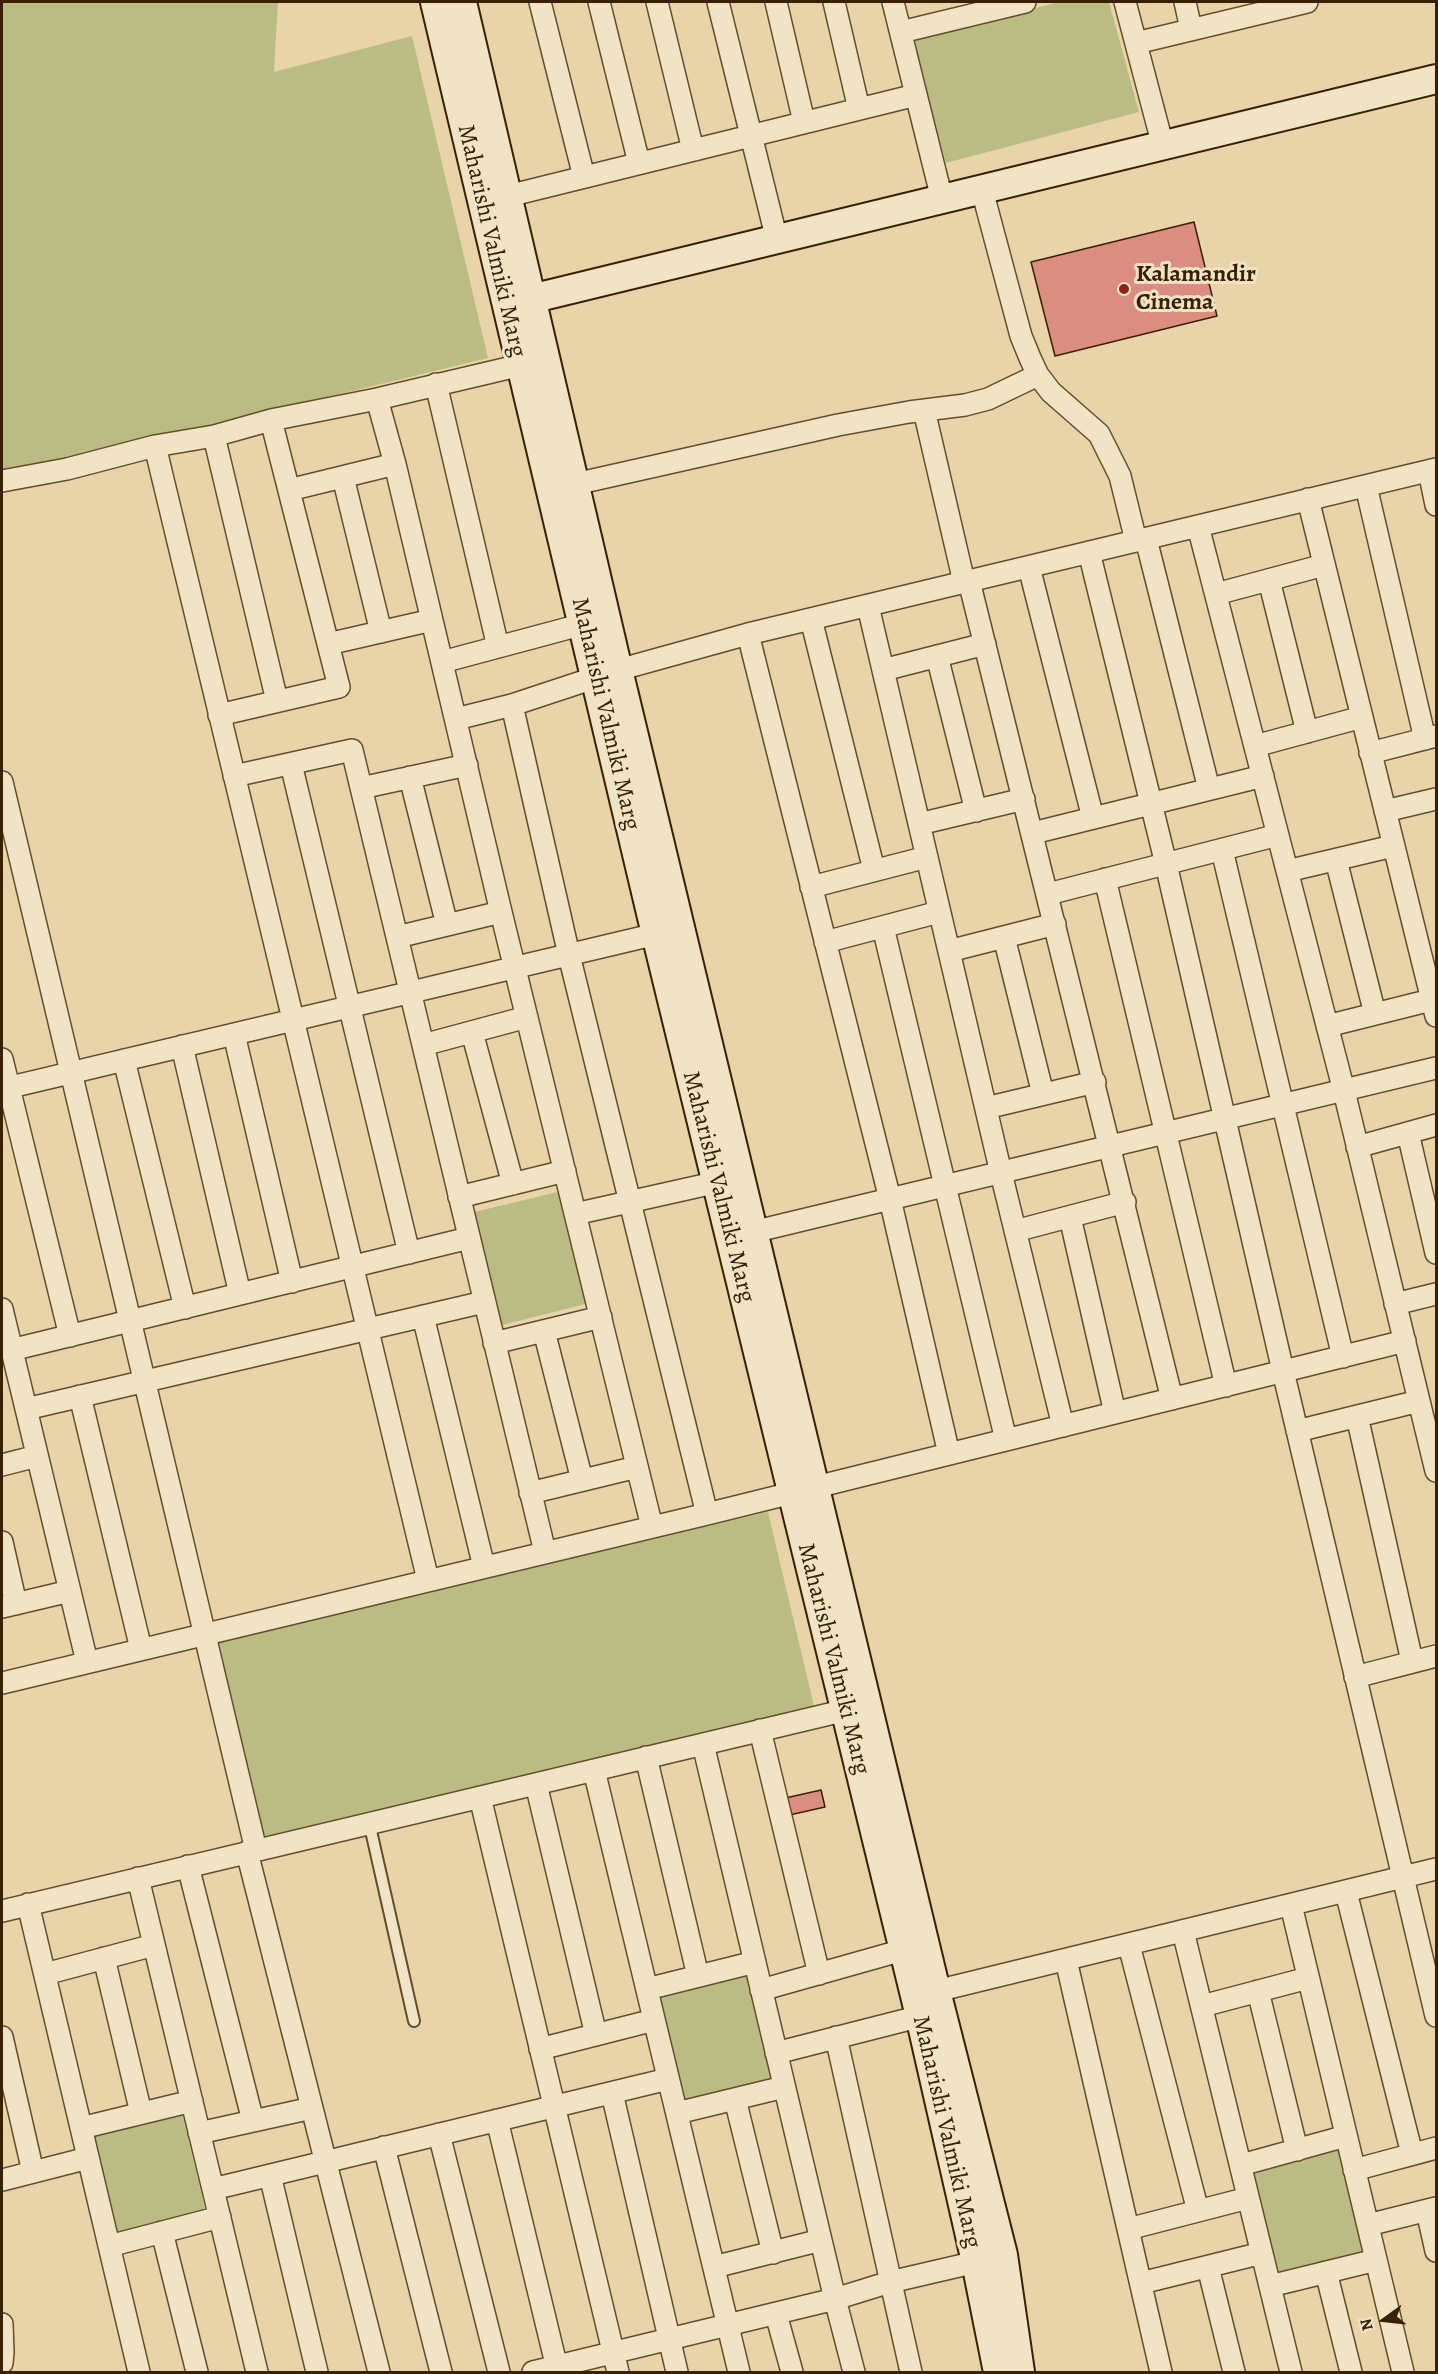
<!DOCTYPE html>
<style>
body{margin:0}
#map{position:relative;width:1438px;height:2374px;overflow:hidden;background:#e8d4a8;font-family:Alegreya,serif}
canvas{display:block}
.frame{position:absolute;inset:0;border:3px solid #382000;pointer-events:none}
.north{position:absolute;left:1354px;top:2290px;width:60px;height:60px;-webkit-text-stroke:4px #f0e3c6;paint-order:stroke;rotate:255deg;font-size:16px;font-weight:700;line-height:24px;text-align:center;color:#382000}
.north::after{content:'';display:block;margin:auto;width:21px;height:27px;background:#382000;clip-path:polygon(50% 0,100% 100%,50% 72%,0 100%)}
</style>
<div id="map">
<canvas width="1438" height="2374"></canvas>
<div class="frame"></div>
<div class="north">N</div>
</div>
<script>
const ctx = document.querySelector('canvas').getContext('2d');
ctx.lineJoin = 'round';
function paint(path, color) { ctx.fillStyle = color; ctx.fill(path, 'evenodd'); }
const poly = rows => new Path2D(rows.map(r => 'M' + r).join(''));
function strokePath(path, color, width, dash) { ctx.strokeStyle = color; ctx.lineWidth = width; ctx.lineCap = dash ? 'butt' : 'round'; ctx.setLineDash(dash || []); ctx.stroke(path); }
function drawText(font, color, halo, rows, align = 'center') {
  ctx.font = font + ' Alegreya,serif'; ctx.lineWidth = 6; ctx.setLineDash([]); ctx.textBaseline = 'middle'; ctx.strokeStyle = halo; ctx.fillStyle = color; for (const [text, x, y, turn = 0] of rows) {
    ctx.save(); ctx.translate(x, y); ctx.rotate((+turn || 0) * Math.PI / 180); ctx.textAlign = isNaN(turn) ? turn : align; if (halo) ctx.strokeText(text, 0, 0); ctx.fillText(text, 0, 0); ctx.restore();
  }
}
paint(poly([
 [2,2,278,2,274,72,412,36,488,358,2,476],
 [1059,2,1109,2,1139,112,946,163,913,40],
 [562,1191,590,1303,498,1326,470,1213],
 [768,1512,814,1706,263,1838,216,1643],
 [749,1969,776,2082,684,2105,657,1992],
 [180,2105,207,2218,115,2240,88,2128],
 [1341,2143,1369,2256,1277,2279,1250,2166]
]), '#babc84');
const building = poly([
 [1194,222,1217,316,1055,356,1031,262,1194,222],
 [821,1790,825,1807,785,1816,781,1799,821,1790]
]);
paint(building, '#db8d81');
strokePath(building, '#382000', 1.5);
const lane = poly([
 [369,1822,414,2021]
]);
const street = poly([
 [540,2,584,177],
 [599,2,639,163],
 [657,2,693,150],
 [718,2,777,240],
 [776,2,804,122],
 [834,2,859,109],
 [893,2,942,199],
 [1125,2,1163,146],
 [1185,2,1191,29],
 [901,32,1025,2],
 [1136,43,1307,2],
 [982,190,1021,336,1030,358,1038,375,1051,392,1099,434,1120,476,1136,541],
 [495,201,508,196,916,95],
 [436,384,498,647],
 [377,399,395,464,501,912,652,1527],
 [924,410,964,582],
 [214,436,277,701],
 [155,446,428,1580],
 [1429,471,1436,505],
 [343,477,381,632],
 [2,481,67,469,155,446,214,436,271,420,377,399,534,362],
 [575,484,838,425,909,412,965,405,988,399,1038,375],
 [1366,486,1425,739],
 [289,490,395,464],
 [1308,499,1436,1016],
 [1198,526,1344,1091,1436,1471],
 [1146,539,1209,789],
 [1089,552,1166,864,1283,1371,1436,2016],
 [1029,567,1093,818],
 [1269,580,1307,732],
 [969,581,1172,1399],
 [1216,594,1324,565],
 [868,606,1001,1173,1063,1426],
 [811,619,874,870],
 [748,634,890,1199,949,1454],
 [328,644,432,620],
 [937,656,976,811],
 [442,662,595,621],
 [883,670,985,644],
 [512,705,569,955,707,1514],
 [219,715,339,687,271,420],
 [456,719,512,705,618,670,748,634,1436,469],
 [1255,746,1362,717],
 [1370,753,1436,736],
 [291,764,409,1253],
 [234,776,352,750,545,1552],
 [410,777,447,925],
 [2,782,256,1850],
 [361,788,467,765],
 [1385,811,1436,799],
 [919,824,1024,799],
 [1033,833,1263,776],
 [1222,850,1343,1357],
 [1336,860,1375,1014],
 [1287,871,1393,846],
 [1105,879,1226,1386],
 [811,887,927,857],
 [1048,894,1278,835],
 [883,927,1006,1440],
 [397,937,501,912],
 [1004,937,1043,1094],
 [825,942,939,912],
 [949,951,1055,924],
 [1327,1026,1431,1000],
 [472,1032,513,1184],
 [234,1034,292,1282],
 [423,1045,527,1017],
 [182,1046,240,1294],
 [2,1059,70,1336],
 [124,1060,185,1308],
 [2,1089,669,931],
 [986,1108,1095,1082],
 [1408,1133,1436,1253],
 [1357,1147,1436,1125],
 [459,1197,565,1171],
 [575,1214,718,1182],
 [1070,1217,1115,1413],
 [1015,1231,1125,1202],
 [740,1235,1436,1068],
 [1395,1304,1436,1294],
 [2,1309,87,1662],
 [423,1316,484,1567],
 [544,1331,582,1480],
 [494,1343,601,1317],
 [11,1350,469,1238],
 [80,1396,141,1649],
 [26,1409,484,1302],
 [1357,1416,1412,1661],
 [1297,1431,1419,1401],
 [2,1465,37,1456],
 [530,1493,637,1467],
 [2,1542,16,1604],
 [2,1607,70,1591],
 [1355,1677,1436,1656],
 [2,1683,707,1514,1405,1341],
 [760,1730,819,1974],
 [703,1744,835,2299,854,2372],
 [646,1757,698,1976],
 [594,1770,739,2372],
 [536,1784,596,2035],
 [480,1797,618,2372],
 [247,1852,379,2372],
 [188,1866,253,2121],
 [138,1878,257,2372],
 [1346,1892,1412,2154],
 [28,1904,139,2372],
 [1291,1905,1403,2372],
 [2,1911,859,1707],
 [1183,1931,1291,2372],
 [1129,1945,1198,2211],
 [104,1958,141,2113],
 [1066,1960,1161,2372],
 [45,1974,154,1945],
 [647,1989,755,1962],
 [761,1990,903,1950],
 [1258,1991,1297,2150],
 [924,1994,1436,1869],
 [1202,2006,1308,1978],
 [2,2037,33,2172],
 [836,2037,911,2372],
 [540,2049,654,2020],
 [776,2053,933,2013],
 [612,2093,677,2372],
 [735,2099,773,2253],
 [677,2113,784,2087],
 [497,2120,558,2372],
 [81,2128,192,2101],
 [199,2133,312,2108],
 [439,2134,499,2372],
 [384,2147,441,2372],
 [1241,2165,1346,2136],
 [1354,2170,1436,2148],
 [270,2175,317,2372],
 [2,2180,88,2158],
 [213,2189,668,2079],
 [1427,2211,1436,2251],
 [1368,2225,1436,2208],
 [1128,2229,1248,2198],
 [162,2232,197,2372],
 [109,2246,220,2217],
 [714,2267,821,2240],
 [1208,2267,1234,2372],
 [1326,2272,1351,2372],
 [1141,2283,1262,2253],
 [1270,2286,1376,2260],
 [776,2314,792,2372],
 [2,2324,3,2352,2,2363],
 [533,2372,835,2299,890,2282,989,2259]
]);
const secondary = poly([
 [435,2,656,934,920,2016,976,2262,998,2372],
 [462,2,618,670,936,1991,1003,2255,1020,2372],
 [514,303,1436,79]
]);
strokePath(lane, '#644d2a', 14);
strokePath(street, '#644d2a', 24);
strokePath(secondary, '#382000', 32);
strokePath(lane, '#f0e3c6', 10);
strokePath(street, '#f0e3c6', 21);
strokePath(secondary, '#f0e3c6', 28);
for (const [x, y, r, color] of [
 [1124,289,6,"#8f2418"]
]) { const dot = new Path2D(); dot.arc(x, y, r, 0, 2 * Math.PI); ctx.fillStyle = color; ctx.fill(dot); strokePath(dot, '#f0e3c6', 2); }
drawText('24px', '#382000', '#f0e3c6', [
 ["Maharishi Valmiki Marg",491,241,77],
 ["Maharishi Valmiki Marg",605,714,77],
 ["Maharishi Valmiki Marg",718,1187,76],
 ["Maharishi Valmiki Marg",833,1659,76],
 ["Maharishi Valmiki Marg",946,2132,77]
]);
drawText('bold 24px', '#382000', '#f0e3c6', [
 ["Kalamandir",1136,275],
 ["Cinema",1136,303]
], 'left');
</script>
